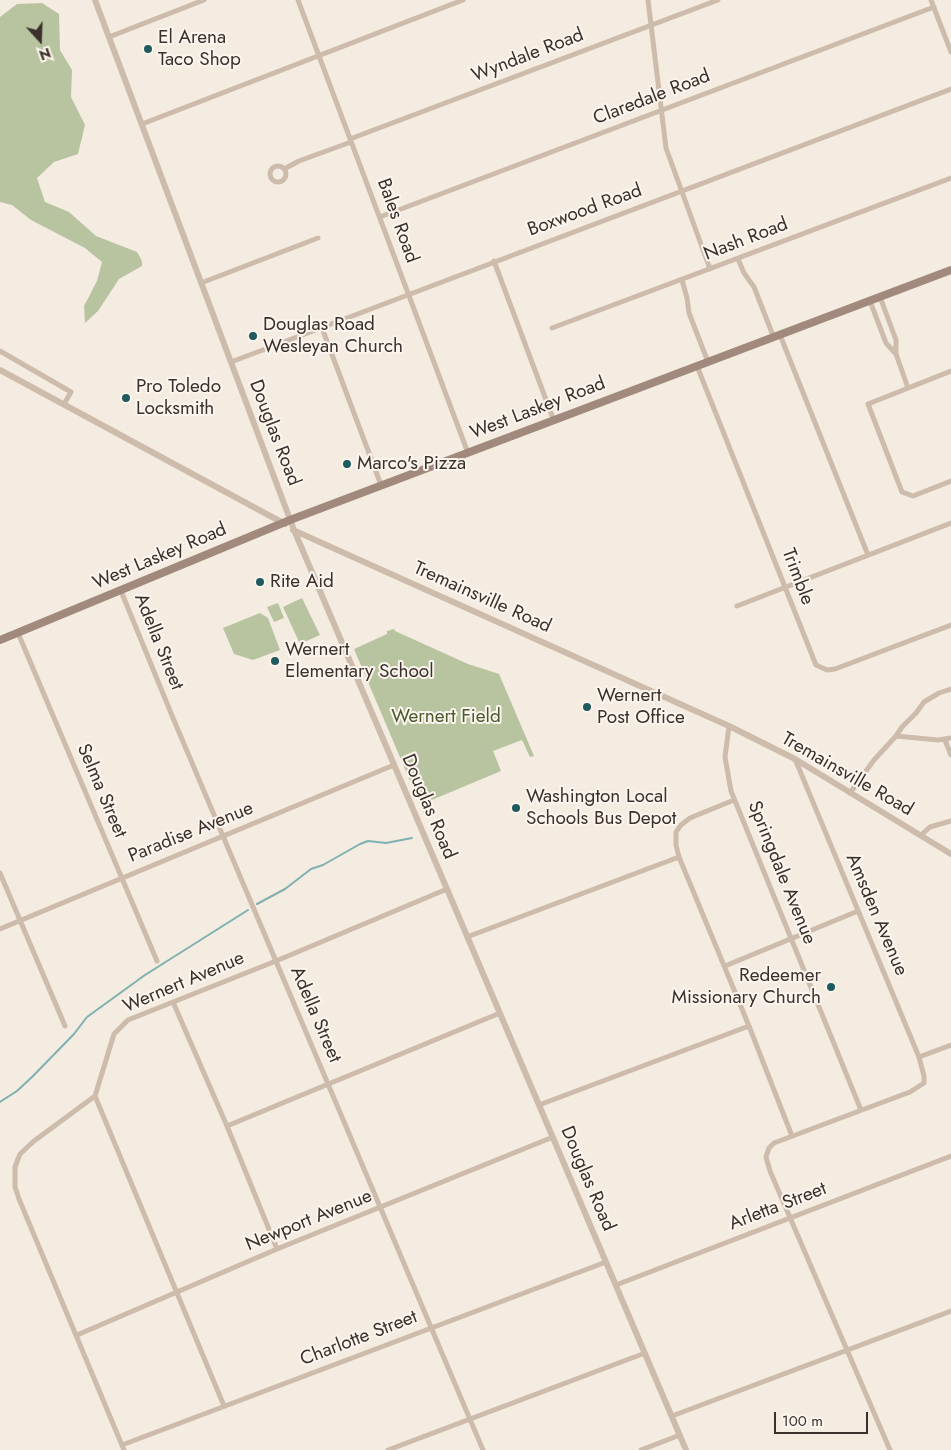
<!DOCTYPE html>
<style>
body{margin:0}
#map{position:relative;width:951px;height:1450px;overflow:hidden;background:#f4ebe1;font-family:Jost,sans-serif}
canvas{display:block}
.north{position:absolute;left:15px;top:15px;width:50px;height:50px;-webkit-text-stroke:4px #fbf5ee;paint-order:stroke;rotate:160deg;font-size:14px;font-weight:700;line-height:20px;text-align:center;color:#3b302b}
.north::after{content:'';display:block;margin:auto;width:18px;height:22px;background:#3b302b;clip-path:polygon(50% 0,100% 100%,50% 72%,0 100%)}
.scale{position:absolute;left:774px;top:1412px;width:94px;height:22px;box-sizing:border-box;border:2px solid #3b302b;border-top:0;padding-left:6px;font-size:15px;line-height:18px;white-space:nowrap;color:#3b302b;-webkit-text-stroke:4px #fbf5ee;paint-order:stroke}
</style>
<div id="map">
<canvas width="951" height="1450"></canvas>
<div class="north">N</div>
<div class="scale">100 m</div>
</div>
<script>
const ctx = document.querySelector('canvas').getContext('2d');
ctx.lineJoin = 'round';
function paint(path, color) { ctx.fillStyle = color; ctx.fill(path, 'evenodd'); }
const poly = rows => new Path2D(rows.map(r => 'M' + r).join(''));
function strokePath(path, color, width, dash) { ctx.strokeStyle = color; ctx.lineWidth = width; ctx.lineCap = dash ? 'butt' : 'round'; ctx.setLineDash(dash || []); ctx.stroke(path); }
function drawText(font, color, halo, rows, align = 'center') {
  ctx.font = font + ' Jost,sans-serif'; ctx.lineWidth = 4; ctx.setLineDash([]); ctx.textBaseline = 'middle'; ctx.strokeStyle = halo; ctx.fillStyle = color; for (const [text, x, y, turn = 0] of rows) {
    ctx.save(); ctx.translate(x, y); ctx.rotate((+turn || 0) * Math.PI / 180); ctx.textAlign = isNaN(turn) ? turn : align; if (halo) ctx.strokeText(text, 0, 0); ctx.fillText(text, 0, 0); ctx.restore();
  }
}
paint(poly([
 [42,3,59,14,60,50,72,70,71,97,85,125,78,154,54,162,37,178,45,202,69,212,96,236,137,252,142,261,142,266,119,279,98,311,85,323,84,306,97,281,102,262,85,248,31,220,12,205,0,202,0,17,17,4],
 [302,598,320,635,300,644,283,607],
 [278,603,284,618,274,622,267,607],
 [260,613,268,618,280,650,253,660,234,654,223,628],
 [394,629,395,631,468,664,499,674,534,756,530,757,522,740,493,751,501,771,427,802,431,813,425,816,354,649,387,634,387,631]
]), '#b8c4a0');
strokePath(poly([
 [257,904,285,889,311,869,323,865,360,844,368,841,386,843,412,838],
 [0,1102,17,1091,32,1077,74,1034,87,1017,145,975,248,910]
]), '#7fb0b2', 2);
strokePath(poly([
 [298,0,468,453],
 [648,0,666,148,710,269],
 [931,0,951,52],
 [109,37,204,0],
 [142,124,463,0],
 [350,139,718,0],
 '270 174a8 8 0 1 1 16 0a8 8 0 1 1-16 0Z',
 [284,169,299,161,351,142],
 [380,217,934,7],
 [738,259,744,273,754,287,774,338],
 [494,261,554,421],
 [682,280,687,298,689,313,708,362],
 [201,283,318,238],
 [880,297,896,340,896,354],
 [870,301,886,343,896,354,908,388],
 [322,328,381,485],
 [552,328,951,178],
 [780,335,868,555],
 [0,351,71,392,64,404],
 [231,362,951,89],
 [697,366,816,665,827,670,835,669,951,625],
 [951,371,868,404,902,492,913,496,951,481],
 [121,591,173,718,483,1450],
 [737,606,951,523],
 [18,633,157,961],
 [729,726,725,757,731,791,861,1110],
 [896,736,902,727,916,713,924,702,939,693,951,689],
 [945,740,951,755],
 [795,759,919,1057,924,1076,924,1083,910,1092,774,1143,769,1148,766,1157,770,1171,890,1450],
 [850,793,874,760,896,736,938,740,951,738],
 [921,835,930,827,951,821],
 [679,857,749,1026,792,1136],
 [0,873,65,1026],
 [0,929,394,765],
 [467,937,679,857,676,845,676,832,681,825,690,818,734,800],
 [725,966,858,911],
 [173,1002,227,1126,277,1249],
 [919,1057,951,1045],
 [95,1096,224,1406],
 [539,1105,749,1026],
 [227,1126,500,1013],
 [616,1285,951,1156],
 [77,1335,277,1249,553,1137],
 [672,1416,951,1311],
 [122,1445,606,1262],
 [124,1450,19,1199,15,1187,15,1167,20,1154,34,1141,95,1096,114,1034,128,1020,276,961,447,889],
 [388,1450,645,1353],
 [641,1450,680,1435]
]), '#cdbbac', 5);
strokePath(poly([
 [95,0,294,530,686,1450],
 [0,370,285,524],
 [293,530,729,726,795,759,951,854]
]), '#cdbbac', 6);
strokePath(poly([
 [0,640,290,520,951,270]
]), '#a18a7d', 8);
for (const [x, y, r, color] of [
 [148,49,5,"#1f5a5e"],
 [253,336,5,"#1f5a5e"],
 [126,398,5,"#1f5a5e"],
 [347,464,5,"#1f5a5e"],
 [260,582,5,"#1f5a5e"],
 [275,661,5,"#1f5a5e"],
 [587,707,5,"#1f5a5e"],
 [516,808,5,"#1f5a5e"],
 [831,987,5,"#1f5a5e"]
]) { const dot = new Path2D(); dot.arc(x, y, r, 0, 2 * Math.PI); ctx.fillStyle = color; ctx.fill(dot); strokePath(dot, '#fbf5ee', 2); }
drawText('19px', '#3b302b', '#fbf5ee', [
 ["El Arena",158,38],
 ["Taco Shop",158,60],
 ["Douglas Road",263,325],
 ["Wesleyan Church",263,347],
 ["Pro Toledo",136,387],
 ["Locksmith",136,409],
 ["Marco's Pizza",357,464],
 ["Rite Aid",270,582],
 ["Wernert",285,650],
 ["Elementary School",285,672],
 ["Wernert",597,696],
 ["Post Office",597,718],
 ["Washington Local",526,797],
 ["Schools Bus Depot",526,819],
 ["Redeemer",821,976,"right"],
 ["Missionary Church",821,998,"right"]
], 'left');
drawText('19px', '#3b302b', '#fbf5ee', [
 ["Wyndale Road",528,56,-21],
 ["Claredale Road",652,98,-21],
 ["Boxwood Road",585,211,-20],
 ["Bales Road",397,221,70],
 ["Nash Road",746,240,-21],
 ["West Laskey Road",538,409,-21],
 ["Douglas Road",274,433,69],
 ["West Laskey Road",160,557,-23],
 ["Trimble",797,577,69],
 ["Tremainsville Road",482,598,24],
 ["Adella Street",158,642,68],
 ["Tremainsville Road",847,775,30],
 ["Selma Street",101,791,67],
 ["Douglas Road",428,807,67],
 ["Paradise Avenue",191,833,-22],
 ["Springdale Avenue",781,873,68],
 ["Amsden Avenue",876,915,67],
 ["Wernert Avenue",184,983,-23],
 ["Adella Street",315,1015,67],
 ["Douglas Road",587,1179,67],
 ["Arletta Street",778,1207,-21],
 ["Newport Avenue",309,1221,-22],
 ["Charlotte Street",359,1339,-21]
]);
drawText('19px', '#4a5a2e', '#fbf5ee', [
 ["Wernert Field",446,717]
]);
</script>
